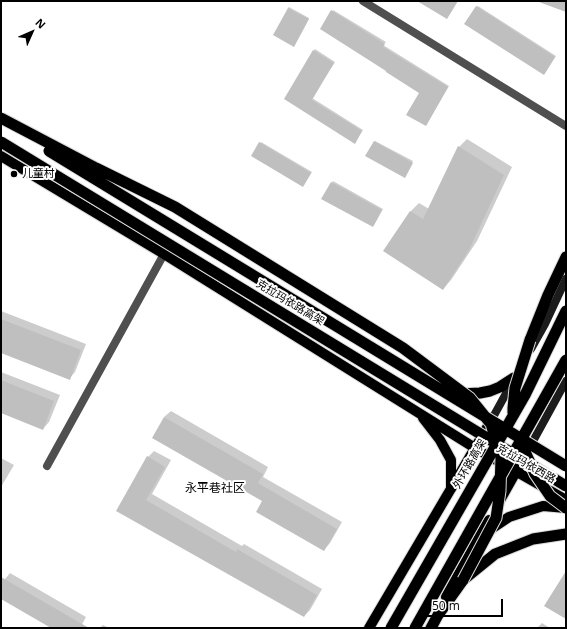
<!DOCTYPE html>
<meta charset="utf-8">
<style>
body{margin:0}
#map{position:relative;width:567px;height:629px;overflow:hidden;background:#fff;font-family:"Open Sans",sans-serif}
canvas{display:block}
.frame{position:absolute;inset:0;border:2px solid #000;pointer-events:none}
.north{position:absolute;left:12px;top:12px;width:40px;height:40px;-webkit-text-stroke:3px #fff;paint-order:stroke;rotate:45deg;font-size:11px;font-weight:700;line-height:16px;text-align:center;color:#000}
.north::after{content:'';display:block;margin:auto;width:14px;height:18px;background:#000;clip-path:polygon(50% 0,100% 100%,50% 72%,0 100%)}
.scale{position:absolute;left:425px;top:599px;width:78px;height:18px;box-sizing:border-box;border:2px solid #000;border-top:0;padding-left:5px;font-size:12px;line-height:14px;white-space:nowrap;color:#000;-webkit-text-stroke:3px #fff;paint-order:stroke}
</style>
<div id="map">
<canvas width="567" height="629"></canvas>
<div class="frame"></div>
<div class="north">N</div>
<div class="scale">50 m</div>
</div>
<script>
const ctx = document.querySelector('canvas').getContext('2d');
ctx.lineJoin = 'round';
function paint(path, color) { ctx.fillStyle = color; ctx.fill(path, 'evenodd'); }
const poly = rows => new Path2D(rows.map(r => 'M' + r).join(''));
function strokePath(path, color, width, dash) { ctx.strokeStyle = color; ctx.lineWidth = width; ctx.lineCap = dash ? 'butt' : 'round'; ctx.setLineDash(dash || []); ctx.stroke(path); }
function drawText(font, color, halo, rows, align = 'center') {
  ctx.font = font + ' "Open Sans","Noto Sans SC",sans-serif'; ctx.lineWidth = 4; ctx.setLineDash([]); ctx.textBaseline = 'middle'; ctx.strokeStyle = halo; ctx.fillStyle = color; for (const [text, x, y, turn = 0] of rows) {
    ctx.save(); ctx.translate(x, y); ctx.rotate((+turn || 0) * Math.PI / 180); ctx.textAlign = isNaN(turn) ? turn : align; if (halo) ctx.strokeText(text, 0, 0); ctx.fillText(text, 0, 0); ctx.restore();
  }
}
paint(poly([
 [478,6,556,56,545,73,476,7],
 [289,7,309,18,295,44,288,8],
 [333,10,386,42,383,45,449,86,427,124,420,93,388,70,321,29],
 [315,49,335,62,312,98,363,130,356,141,285,99],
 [467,139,512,167,477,241,451,280,443,289,385,251,411,211,419,203,429,209,459,147],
 [375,141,413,161,406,175,374,142],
 [261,142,312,172,304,185,260,143],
 [333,181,383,209,374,225,323,198],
 [1,311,86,344,75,372,69,379,1,352],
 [1,372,60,395,49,422,43,429,1,412],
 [171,411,268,467,263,477,342,522,330,543,324,550,263,501,164,417],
 [154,451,171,460,152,494,242,546,244,544,322,589,310,610,304,616,117,510,148,457],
 [1,458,14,465,1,487],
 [10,573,86,617,80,628,53,628,1,598,1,584],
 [542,623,550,628,537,628],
 [103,625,109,628,100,628]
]), '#0003');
paint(poly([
 [417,1,458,1,447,19],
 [539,1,566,1,566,12,539,2],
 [476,6,555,57,544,75,464,24],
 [288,8,309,19,294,47,273,35],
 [331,10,385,44,383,47,448,87,426,126,406,115,419,93,386,72,386,71,320,29],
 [313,50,334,63,312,100,362,131,355,144,284,99],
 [374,141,413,163,405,178,365,156],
 [259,142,311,173,303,187,251,156],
 [458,146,504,175,469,250,443,290,383,251,410,211,423,219],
 [331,182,382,210,373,227,321,199],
 [1,319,81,350,70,380,1,353],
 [1,380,54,401,43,430,1,413],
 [164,417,263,474,258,483,337,529,324,551,256,512,262,501,152,438],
 [147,456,165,467,146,500,236,552,237,549,317,595,304,617,116,511],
 [566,571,566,619,544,606],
 [1,577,89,628,51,628,1,599]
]), '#bfbfbf');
const primary = poly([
 [1,156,164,254,475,448,566,500],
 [423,418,440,440,451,460,451,489],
 [499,502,526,454],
 [488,531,509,517,543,506,566,508],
 [446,597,489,520],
 [369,628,492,419]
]);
const trunk = poly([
 [530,340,548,295,566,257],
 [459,394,480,393,490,391,500,387,514,378],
 [431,628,438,615,463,580,495,554,533,539,566,534]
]);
strokePath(primary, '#dbdbdb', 12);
strokePath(trunk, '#dbdbdb', 13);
strokePath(poly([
 [363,1,566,126],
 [47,466,164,254]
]), '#4f4f4f', 8);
strokePath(poly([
 [531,349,545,324,566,279],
 [492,419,514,379],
 [532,443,566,381]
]), '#1c1c1c', 8);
strokePath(primary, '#000', 10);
strokePath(trunk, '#000', 11);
const trunkBridge = poly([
 [1,118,96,168,175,207,403,348,470,398,491,424,501,457,500,491,496,518,463,580],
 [1,142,566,486],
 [49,151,566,466],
 [513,413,513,408,515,388,530,340],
 [519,438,535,474,550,496,566,508],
 [391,628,525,395,566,311],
 [415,628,566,360]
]);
strokePath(trunkBridge, '#dbdbdb', 13, []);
strokePath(trunkBridge, '#000', 11);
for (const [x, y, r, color] of [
 [14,174,4,"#000"]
]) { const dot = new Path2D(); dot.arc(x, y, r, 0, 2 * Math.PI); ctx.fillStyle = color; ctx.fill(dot); strokePath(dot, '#fff', 1.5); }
drawText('11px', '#000', '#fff', [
 ["儿童村",22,174]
], 'left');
drawText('11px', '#000', '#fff', [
 ["克拉玛依路高架",290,303,31],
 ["外环路高架",470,464,-60],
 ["克拉玛依西路",526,464,30]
]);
drawText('12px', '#000', '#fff', [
 ["永平巷社区",215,489]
]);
</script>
